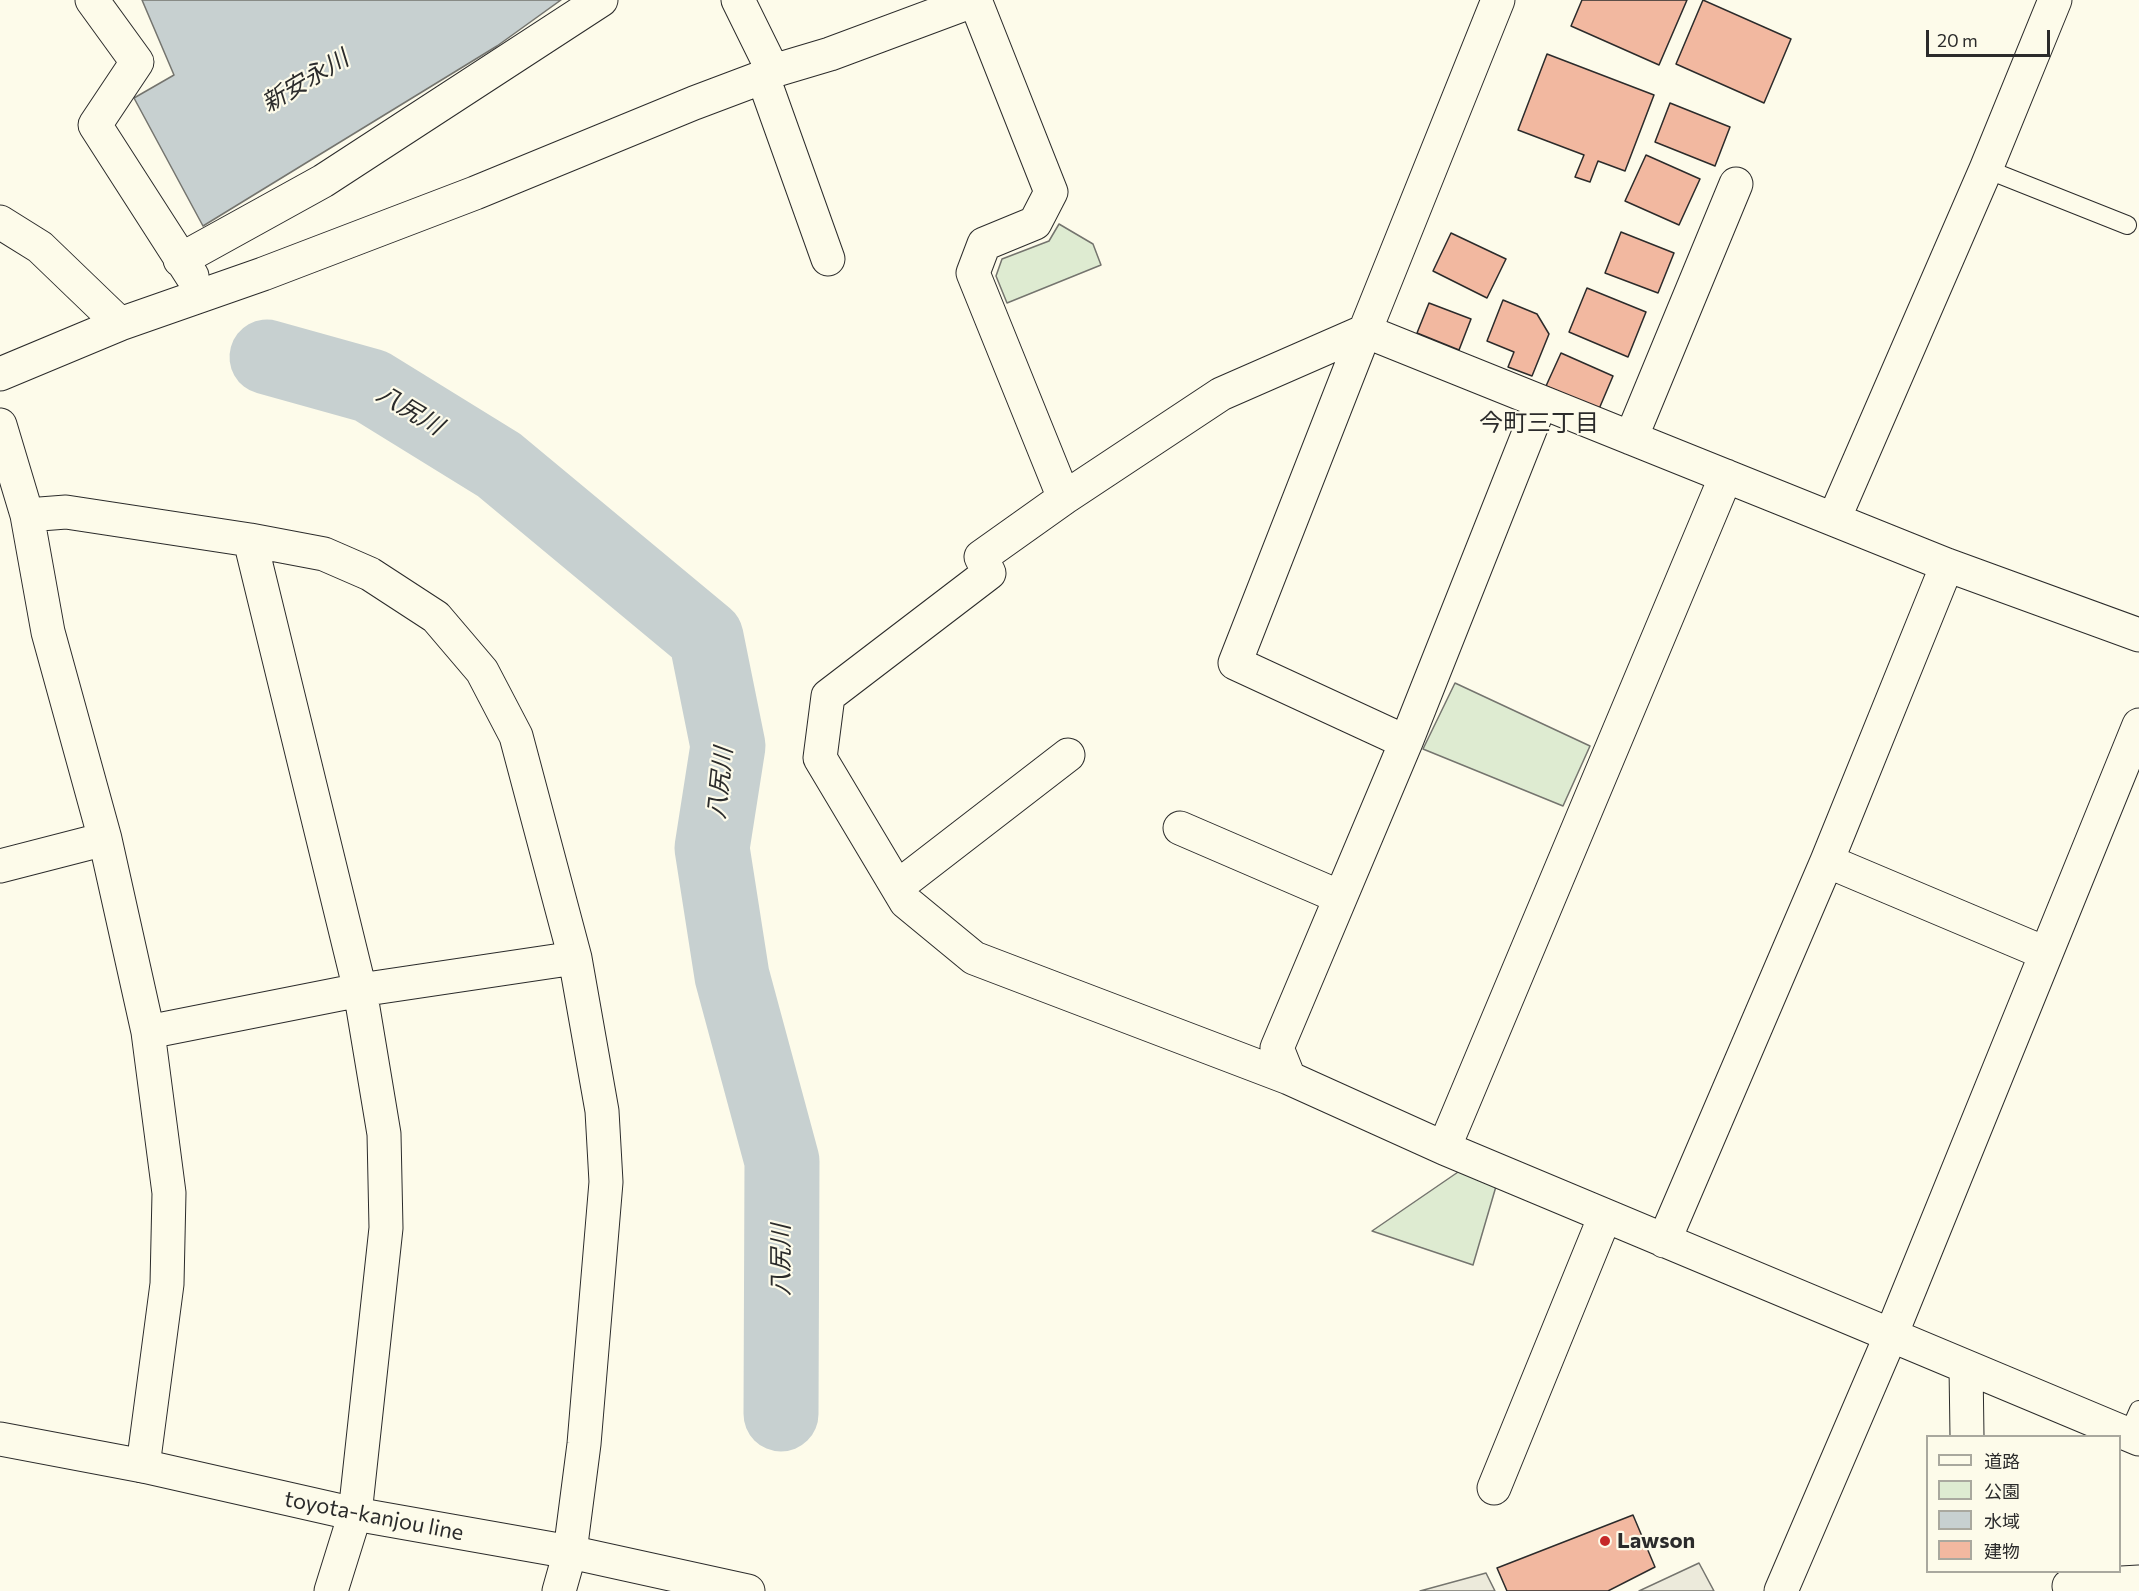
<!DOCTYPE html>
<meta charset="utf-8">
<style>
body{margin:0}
#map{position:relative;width:2139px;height:1591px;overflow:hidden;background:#fdfbea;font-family:Commissioner,"Noto Sans JP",sans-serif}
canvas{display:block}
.legend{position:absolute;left:1926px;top:1435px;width:195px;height:138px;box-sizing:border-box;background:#fdfbea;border:2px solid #a9a89e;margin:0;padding:8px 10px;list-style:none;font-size:18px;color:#2b2b2b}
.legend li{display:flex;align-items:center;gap:12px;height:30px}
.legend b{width:30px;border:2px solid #a9a89e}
.scale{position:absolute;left:1926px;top:30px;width:124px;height:27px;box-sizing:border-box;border:3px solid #2b2b2b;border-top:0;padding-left:8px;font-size:18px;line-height:21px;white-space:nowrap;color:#2b2b2b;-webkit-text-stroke:4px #fdfbea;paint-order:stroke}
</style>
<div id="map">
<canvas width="2139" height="1591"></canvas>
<ul class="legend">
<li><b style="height:8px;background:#fdfbea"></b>道路</li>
<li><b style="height:16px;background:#deebd1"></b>公園</li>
<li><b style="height:16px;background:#c7d0d0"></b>水域</li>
<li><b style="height:16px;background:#f2b8a0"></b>建物</li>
</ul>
<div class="scale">20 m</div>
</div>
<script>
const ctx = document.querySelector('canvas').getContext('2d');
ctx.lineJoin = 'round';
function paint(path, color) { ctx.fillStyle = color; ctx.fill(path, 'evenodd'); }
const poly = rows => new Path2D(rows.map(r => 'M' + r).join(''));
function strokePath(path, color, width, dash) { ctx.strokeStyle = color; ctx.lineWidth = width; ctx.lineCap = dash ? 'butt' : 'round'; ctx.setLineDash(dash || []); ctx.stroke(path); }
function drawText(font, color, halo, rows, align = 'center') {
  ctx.font = font + ' Commissioner,"Noto Sans JP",sans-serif'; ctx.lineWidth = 4.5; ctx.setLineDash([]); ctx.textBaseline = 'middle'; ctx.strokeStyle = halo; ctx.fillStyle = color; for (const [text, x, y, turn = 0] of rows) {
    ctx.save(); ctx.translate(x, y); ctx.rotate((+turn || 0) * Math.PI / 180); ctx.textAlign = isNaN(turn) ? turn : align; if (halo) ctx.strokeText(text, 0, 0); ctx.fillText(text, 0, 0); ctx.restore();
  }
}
const green = poly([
 [1059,224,1093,244,1101,265,1007,303,996,276,1002,259,1049,241,1059,224],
 [1455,683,1590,746,1563,806,1423,749,1455,683],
 [1461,1170,1497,1183,1473,1265,1372,1231,1461,1170]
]);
paint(green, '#deebd1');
strokePath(green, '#74746e', 1.5);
const parking = poly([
 [1699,1563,1714,1591,1639,1591,1699,1563],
 [1486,1573,1495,1591,1420,1591,1486,1573]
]);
paint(parking, '#eceadb');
strokePath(parking, '#74746e', 1.5);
const water = poly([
 [142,0,561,0,497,46,203,226,134,98,174,75,142,0]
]);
paint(water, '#c7d0d0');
strokePath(water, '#74746e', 1.5);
strokePath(poly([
 [267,357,371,386,499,465,706,637,728,746,712,848,732,976,782,1161,781,1414]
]), '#c7d0d0', 75);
const building = poly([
 [1582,0,1687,0,1659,65,1571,26,1582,0],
 [1703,0,1791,39,1764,103,1676,64,1703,0],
 [1547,54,1654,95,1625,171,1598,161,1590,182,1575,177,1584,155,1518,130,1547,54],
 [1670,103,1730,127,1715,166,1655,142,1670,103],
 [1646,155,1700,179,1679,225,1625,201,1646,155],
 [1621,232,1674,253,1658,293,1605,273,1621,232],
 [1451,233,1506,259,1487,298,1433,271,1451,233],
 [1587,288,1646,312,1628,357,1569,332,1587,288],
 [1503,300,1537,314,1549,334,1532,376,1508,367,1514,352,1487,341,1503,300],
 [1429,303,1471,319,1459,350,1417,333,1429,303],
 [1561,353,1613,376,1599,409,1546,386,1561,353],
 [1633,1515,1655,1567,1608,1591,1507,1591,1497,1568,1633,1515]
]);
paint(building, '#f2b8a0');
strokePath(building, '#2b2b2b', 1.5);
const lane = poly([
 [1986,169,2127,225],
 [2128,1435,2139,1410]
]);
const street = poly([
 [92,0,137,62,95,125,192,276],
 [738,0,773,71],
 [975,0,1051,192,1035,223,984,244,973,273,1064,498],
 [1498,0,1365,331,1947,565,2139,635],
 [763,77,828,259],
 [0,222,40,247,120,324],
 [180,260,323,181,601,0],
 [1365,331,1235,663,1406,742],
 [0,374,120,324,263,274,475,193,694,103,763,77,773,71,830,54,975,0],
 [1541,402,1406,742,1277,1048,1289,1078,1444,1148,2139,1439],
 [0,425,27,515,48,632,105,839,148,1032,169,1193,167,1284,143,1466],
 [1631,438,1736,184],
 [27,515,66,512,250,540,324,554,370,574,436,617,482,671,516,736,575,958,602,1111,606,1182,584,1444,570,1552,559,1591],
 [1834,519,1986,169,2055,0],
 [250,540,360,990,384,1134,386,1228,355,1514,331,1591],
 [1180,828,1340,897],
 [1827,861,2045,953],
 [0,866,105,839],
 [897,887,1068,755],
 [148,1032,360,990,575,958],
 [1289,1078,974,958,906,902,820,758,828,696,989,573,981,557,1064,498,1221,394,1365,331],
 [1444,1148,1726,476],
 [1664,1241,1827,861,1947,565],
 [1966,1367,1967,1436],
 [1494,1488,1605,1216],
 [2069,1586,2139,1582],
 [1781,1591,1891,1335,2139,725]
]);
const secondary = poly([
 [0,1439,143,1466,355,1514,570,1552,748,1591]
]);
strokePath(lane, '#2b2b2b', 20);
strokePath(street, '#2b2b2b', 35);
strokePath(secondary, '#2b2b2b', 35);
strokePath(lane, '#fdfbea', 18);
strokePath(street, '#fdfbea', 33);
strokePath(secondary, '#fdfbea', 33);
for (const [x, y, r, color] of [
 [1605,1541,6,"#c62828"]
]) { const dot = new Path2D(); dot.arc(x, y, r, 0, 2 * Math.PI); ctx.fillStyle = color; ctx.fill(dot); strokePath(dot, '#fdfbea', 2); }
drawText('22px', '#2b2b2b', '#fdfbea', [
 ["toyota-kanjou line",374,1516,11]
]);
drawText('bold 22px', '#2b2b2b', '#fdfbea', [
 ["Lawson",1617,1541]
], 'left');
drawText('italic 24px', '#2b2b2b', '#fdfbea', [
 ["新安永川",305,81,-31],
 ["八尻川",410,410,31],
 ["八尻川",720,783,-84],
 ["八尻川",781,1260,-90]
]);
drawText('24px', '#2b2b2b', '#fdfbea', [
 ["今町三丁目",1539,423]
]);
</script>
